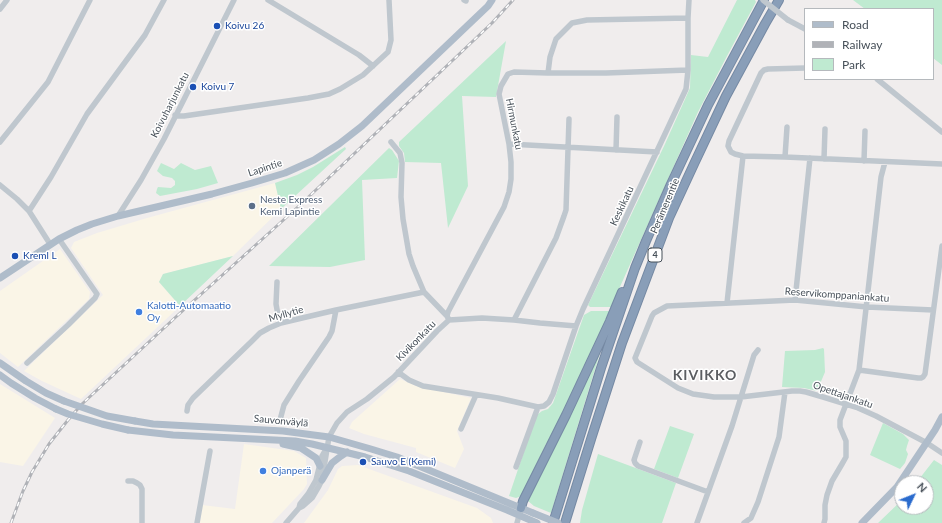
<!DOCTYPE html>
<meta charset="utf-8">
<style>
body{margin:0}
#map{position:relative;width:942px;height:523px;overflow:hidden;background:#f0eded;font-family:Lato,sans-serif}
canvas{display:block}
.legend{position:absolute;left:804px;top:8px;width:130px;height:72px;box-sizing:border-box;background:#fff;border:1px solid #b5b9bd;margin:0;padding:5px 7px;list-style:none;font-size:12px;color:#475059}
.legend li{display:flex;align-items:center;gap:8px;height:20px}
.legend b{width:20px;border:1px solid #b5b9bd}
.north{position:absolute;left:894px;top:475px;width:40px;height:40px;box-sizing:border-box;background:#fff;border:1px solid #b5b9bd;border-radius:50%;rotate:47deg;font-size:11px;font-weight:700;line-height:16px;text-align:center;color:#475059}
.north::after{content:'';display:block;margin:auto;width:14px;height:18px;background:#2a6bcd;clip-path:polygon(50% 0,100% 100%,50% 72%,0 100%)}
</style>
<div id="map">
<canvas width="942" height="523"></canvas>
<ul class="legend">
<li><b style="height:5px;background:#afbcca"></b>Road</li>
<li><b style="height:5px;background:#b0b2b7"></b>Railway</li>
<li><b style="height:11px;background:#bfead1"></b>Park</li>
</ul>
<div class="north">N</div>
</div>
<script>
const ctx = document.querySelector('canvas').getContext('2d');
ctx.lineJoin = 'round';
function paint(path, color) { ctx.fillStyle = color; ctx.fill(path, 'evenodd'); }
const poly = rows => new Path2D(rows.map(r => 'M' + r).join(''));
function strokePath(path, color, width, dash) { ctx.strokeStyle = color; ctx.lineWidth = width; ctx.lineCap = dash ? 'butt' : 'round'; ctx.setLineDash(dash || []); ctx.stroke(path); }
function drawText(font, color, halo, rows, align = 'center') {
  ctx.font = font + ' Lato,sans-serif'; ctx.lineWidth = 3; ctx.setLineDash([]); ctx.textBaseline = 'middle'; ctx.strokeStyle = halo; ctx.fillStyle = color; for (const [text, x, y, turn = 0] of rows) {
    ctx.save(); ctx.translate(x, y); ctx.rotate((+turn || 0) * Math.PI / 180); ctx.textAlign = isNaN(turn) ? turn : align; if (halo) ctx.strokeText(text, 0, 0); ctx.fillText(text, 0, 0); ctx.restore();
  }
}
paint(poly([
 [275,183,281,209,233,256,163,274,159,282,180,306,81,399,42,381,24,371,103,295,71,248,74,242,97,233,147,218],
 [60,249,90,292,89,299,18,367,0,353,0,291],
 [400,379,416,386,471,398,457,431,464,449,455,468,416,452,416,448,364,434,349,428,352,422],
 [0,384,55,418,23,466,0,462],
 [244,444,294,451,306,458,307,484,304,489,272,523,200,523,202,505,235,509],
 [358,465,477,508,491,518,493,523,304,523,328,490,338,469,342,466]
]), '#faf5e7');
paint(poly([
 [737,0,755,0,756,2,727,56,698,112,611,307,590,307,588,305,665,144,690,88,691,55,708,57],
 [853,0,942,0,942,65,933,58,933,9,865,9],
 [506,41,496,97,462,96,468,186,448,228,441,163,405,162,404,153,399,146,399,142],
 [345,147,346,149,281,209,275,183,297,175,313,167],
 [389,148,392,150,399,161,397,178,362,180,365,260,330,267,269,266],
 [161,163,174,169,181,163,195,170,211,166,218,183,197,189,160,196,156,193,157,189,158,187,171,188,175,185,175,181,172,178,163,176,157,171],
 [233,256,180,306,159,282,163,274],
 [591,311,610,311,600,334,549,441,546,444,522,495,519,497,516,498,509,496,535,419,538,414,542,411,548,409,553,403,584,315],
 [823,348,824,349,825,372,817,391,804,388,782,387,785,351,815,350],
 [598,353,600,353,551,513,534,506,528,501,555,446],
 [883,423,903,434,909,440,907,446,906,450,908,454,905,463,900,469,870,455],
 [670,426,694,434,678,478,654,469],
 [598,454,676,483,662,523,580,523,582,510],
 [934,460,942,465,942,523,878,523,902,500,902,507,926,507,926,483,916,483]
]), '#bfead1');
const highway = poly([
 [521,508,523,501,566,415,610,321,622,292],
 [553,523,601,368,635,268,646,241,671,184,708,105,764,0],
 [565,523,592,436,622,343,669,218,694,164,726,96,765,24,779,0]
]);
strokePath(highway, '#7589a3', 10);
strokePath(poly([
 [268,0,359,55,373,66],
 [464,0,466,1],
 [0,9,7,0],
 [788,20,805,29],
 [805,68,768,69,764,70,761,73,729,141,728,146,731,152,735,154,743,156,785,157,942,164],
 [548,73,550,57,556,39,572,23,587,20,688,18],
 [877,79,942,132],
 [175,115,179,116,184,116,308,98,329,94,340,89,363,75,388,52,391,40,389,0],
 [0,142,48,82,90,0],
 [391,142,400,153,402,163,401,197,403,219,409,254,413,266,424,292,447,316],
 [509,144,657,152],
 [616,150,617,117],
 [785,157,787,127],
 [824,159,825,129],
 [864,161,865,131],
 [0,185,17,199,29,211,50,244],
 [29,211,51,177,87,114,145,35,164,0],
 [118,216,141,180,164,139,234,0],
 [277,282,276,304,278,315,281,323],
 [795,300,810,158],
 [727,303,743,156],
 [933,310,867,307,795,300,667,306,654,313,652,316,635,358,637,362,678,388,693,394,714,397,741,397,792,391,800,391,806,392,823,397,858,408,876,416,927,443,942,453],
 [449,320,447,316,448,312,504,207,509,192,511,179,511,162,509,144,499,94,501,86,508,74,514,72,548,73,606,73,688,70],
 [514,320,556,238,564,216,566,210,569,119],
 [27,363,68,325,95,298,97,294,59,239],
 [859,370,918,378,921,378,923,377,925,374,942,246],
 [398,372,409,380,423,386,498,398,538,407,544,406,549,402,553,394,576,326,583,309,686,89,688,70,688,18,689,0],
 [187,411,188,405,193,398,252,341,260,333,269,328,281,323,336,310,424,292],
 [280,420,284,405,299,381,329,337,332,331,336,310],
 [461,429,476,395],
 [640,442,634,460,635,463,638,466,708,492],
 [516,467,538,407],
 [128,481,133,481,137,483,140,485,142,489,142,523],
 [299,508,300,504,308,494,316,480,322,456,326,449],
 [197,523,210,451],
 [286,523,299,508,303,506,312,498,319,486,322,480,329,437,337,423,347,412,367,399,394,377,437,331,449,320,482,318,514,320,540,323,576,326],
 [517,523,520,512],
 [697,523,732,426,754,355,758,350],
 [744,523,751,518,758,502,779,437,785,392],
 [824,523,825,519,825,505,827,495,832,481,842,464,846,457,846,441,840,427,840,420,859,370,881,177,885,162]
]), '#bfc7ce', 5.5);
strokePath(poly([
 [0,278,59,239,77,230,92,224,118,216,212,194,252,183,285,173,314,160,339,144,362,126,488,6,492,0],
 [0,363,26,381,46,393,64,401],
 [0,375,11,383,35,398,56,409],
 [135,421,153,424,283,431,329,437,371,449,397,457,533,513],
 [128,430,173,435,295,441,312,444,365,457,409,471,507,510,537,523],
 [283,444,301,448,316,458,320,466],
 [322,480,332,463,341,456,347,452],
 [862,523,897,487,935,430,942,417]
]), '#afbcca', 7);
strokePath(highway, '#899eb8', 8);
const rail = poly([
 [11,523,23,491,32,472,49,444,68,420,82,404,178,315,299,206,492,23,513,0]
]);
strokePath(rail, '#b0b2b7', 3);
strokePath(rail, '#fff', 1.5, [4.5]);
strokePath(poly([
 [763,0,788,20]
]), '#bfc7ce', 5.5);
strokePath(poly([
 [64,401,107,416,135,421],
 [56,409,68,414,102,424,128,430],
 [533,513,558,523]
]), '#afbcca', 7);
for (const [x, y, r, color] of [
 [217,26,4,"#1a4fb4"],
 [193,87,4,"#1a4fb4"],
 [252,206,4,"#5c6f8a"],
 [15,256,4,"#1a4fb4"],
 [139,312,4,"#3f7fe0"],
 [363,462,4,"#1a4fb4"],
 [263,471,4,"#3f7fe0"]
]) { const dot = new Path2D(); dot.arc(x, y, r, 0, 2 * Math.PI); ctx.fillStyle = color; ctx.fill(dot); strokePath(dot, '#fff', 1.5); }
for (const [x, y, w] of [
 [655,255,14]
]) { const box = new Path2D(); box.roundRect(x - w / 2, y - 7, w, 14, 3); ctx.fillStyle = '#fff'; ctx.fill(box); strokePath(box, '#475059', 1); }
drawText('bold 9px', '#475059', null, [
 ["4",655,255]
]);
drawText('10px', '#164399', '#fff', [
 ["Koivu 26",225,26],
 ["Koivu 7",201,87],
 ["Kreml L",23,256],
 ["Sauvo E (Kemi)",371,462]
], 'left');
drawText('10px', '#475059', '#fff', [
 ["Koivuharjunkatu",170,105,-63],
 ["Hirmunkatu",514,124,79],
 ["Lapintie",265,168,-18],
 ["Keskikatu",622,206,-65],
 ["Perämerentie",665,206,-67],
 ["Reservikomppaniankatu",837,295,4],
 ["Myllytie",286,314,-16],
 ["Kivikonkatu",416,341,-46],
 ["Opettajankatu",843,395,19],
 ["Sauvonväylä",281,421,5]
]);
drawText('10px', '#4e5e75', '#fff', [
 ["Neste Express",260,200],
 ["Kemi Lapintie",260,212]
], 'left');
drawText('10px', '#366cbe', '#fff', [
 ["Kalotti-Automaatio",147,306],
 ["Oy",147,318],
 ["Ojanperä",271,471]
], 'left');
ctx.letterSpacing = '1px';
drawText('bold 14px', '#5b5d61', '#fff', [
 ["KIVIKKO",705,375]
]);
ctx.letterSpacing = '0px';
</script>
